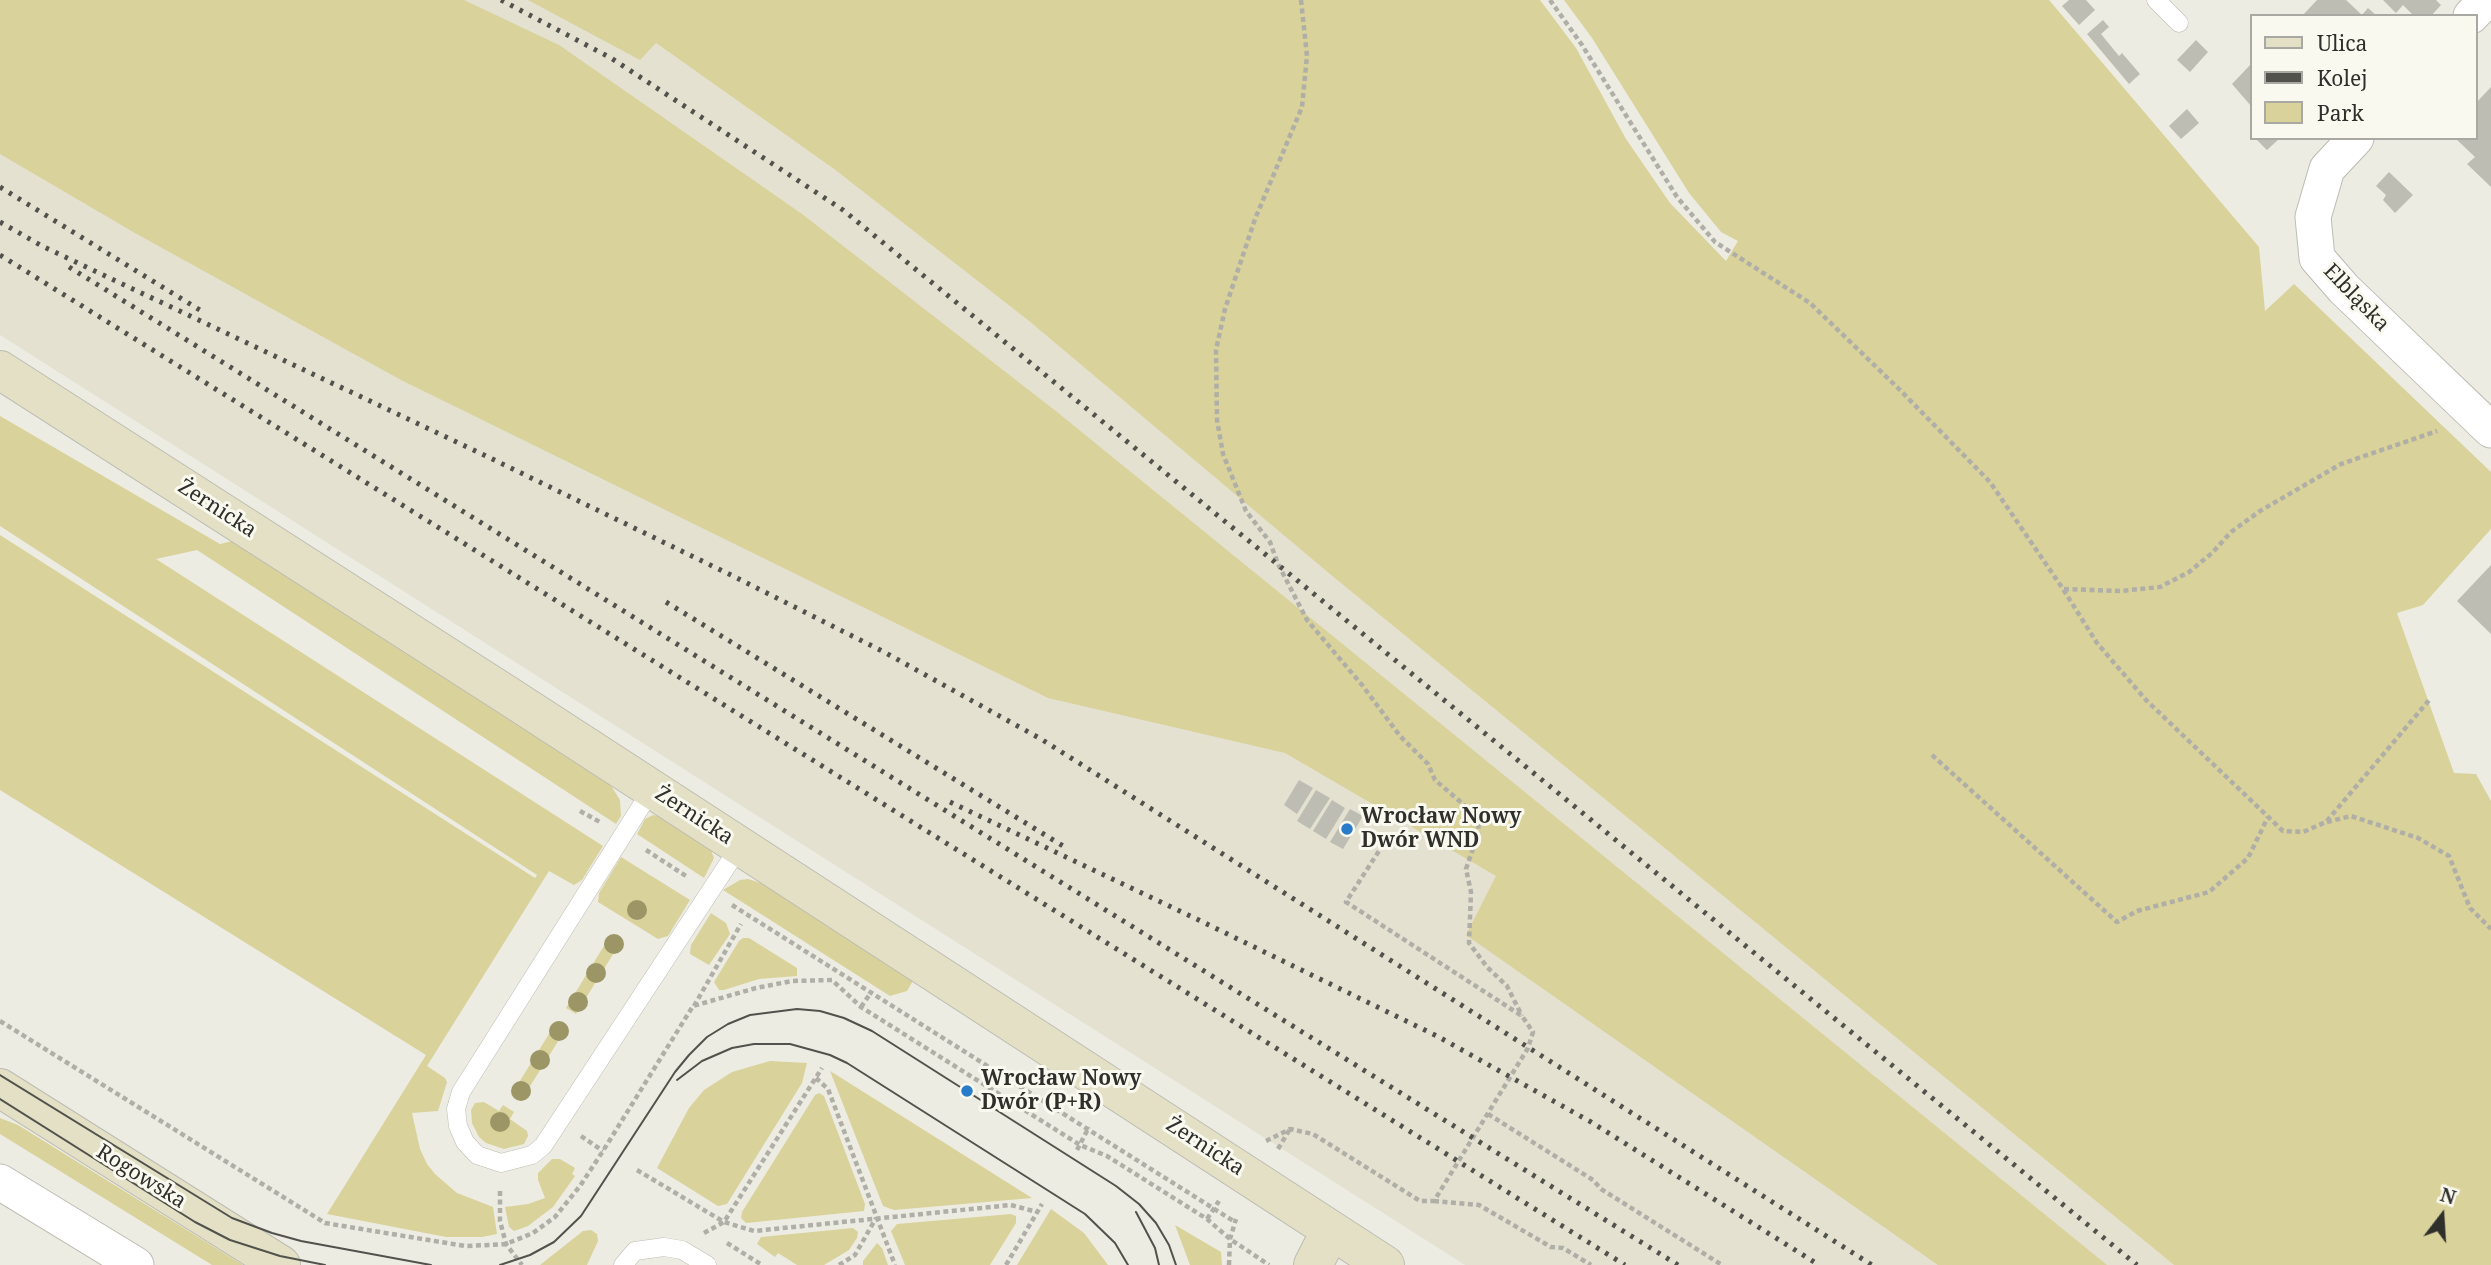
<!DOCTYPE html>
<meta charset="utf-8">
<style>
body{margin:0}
#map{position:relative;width:2491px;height:1265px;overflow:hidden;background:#edece3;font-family:"Noto Serif",serif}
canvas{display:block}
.legend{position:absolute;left:2250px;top:14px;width:228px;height:126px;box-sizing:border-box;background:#faf9f0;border:2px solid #a9a8a2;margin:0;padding:9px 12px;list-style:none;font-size:21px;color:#2f2f2c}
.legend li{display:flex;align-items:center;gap:14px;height:35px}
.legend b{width:35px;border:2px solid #a9a8a2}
.north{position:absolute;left:2407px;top:1181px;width:70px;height:70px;-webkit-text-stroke:5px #faf9f0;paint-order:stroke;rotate:17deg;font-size:19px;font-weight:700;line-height:28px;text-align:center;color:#2f2f2c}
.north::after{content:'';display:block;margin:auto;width:24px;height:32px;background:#2f2f2c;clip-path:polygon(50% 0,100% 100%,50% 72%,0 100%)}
</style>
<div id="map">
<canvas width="2491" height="1265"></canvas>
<ul class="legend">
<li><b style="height:9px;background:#e4e0c5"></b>Ulica</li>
<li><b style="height:9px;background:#52524d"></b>Kolej</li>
<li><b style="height:19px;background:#d9d29b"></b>Park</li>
</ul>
<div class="north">N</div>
</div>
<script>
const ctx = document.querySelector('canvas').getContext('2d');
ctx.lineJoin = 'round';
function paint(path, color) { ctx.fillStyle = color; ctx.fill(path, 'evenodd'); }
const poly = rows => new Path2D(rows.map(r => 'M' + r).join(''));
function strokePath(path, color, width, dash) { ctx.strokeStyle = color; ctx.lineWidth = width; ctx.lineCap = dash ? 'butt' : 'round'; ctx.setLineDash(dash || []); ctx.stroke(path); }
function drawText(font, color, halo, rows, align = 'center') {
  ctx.font = font + ' "Noto Serif",serif'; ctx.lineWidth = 6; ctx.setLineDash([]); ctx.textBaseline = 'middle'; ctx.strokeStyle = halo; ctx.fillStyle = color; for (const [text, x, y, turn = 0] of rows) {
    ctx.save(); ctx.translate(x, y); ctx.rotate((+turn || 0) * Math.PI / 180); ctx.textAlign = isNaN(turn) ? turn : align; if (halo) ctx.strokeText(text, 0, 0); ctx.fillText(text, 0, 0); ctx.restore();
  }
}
paint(poly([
 [0,0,663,0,656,43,834,169,1029,321,1331,575,2174,1265,1465,1265,0,335]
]), '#e4e1d1');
paint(poly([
 [0,0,464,0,559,45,802,214,1057,412,2107,1265,1938,1265,1466,935,1496,876,1285,753,1048,698,401,380,135,233,0,154],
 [528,0,1540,0,1576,48,1626,139,1670,203,1726,261,1738,241,1721,232,1689,193,1592,38,1564,0,2049,0,2259,247,2265,311,2294,284,2491,472,2491,529,2423,605,2397,613,2454,773,2476,774,2491,801,2491,1265,2174,1265,1331,575,1029,321,834,169,656,43,640,60],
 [0,416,220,544,232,541,610,784,620,800,621,816,616,824,197,550,156,559,603,846,582,880,574,885,549,871,427,1066,445,1078,447,1082,438,1111,412,1113,420,1149,427,1164,435,1174,457,1193,493,1207,497,1234,482,1237,446,1237,327,1214,426,1055,0,790,0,535,535,878,537,875,0,526],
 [653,815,666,818,711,850,714,858,704,878,637,834,645,819],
 [621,857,690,900,668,936,658,939,598,902,599,893],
 [748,879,764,884,914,979,907,991,890,996,723,890,740,880],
 [711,913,726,923,730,934,709,965,690,954,691,945],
 [610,936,620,943,576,1014,566,1008],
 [743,938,749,938,797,968,797,976,759,979,724,990,719,990,714,982,739,941],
 [557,1021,567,1027,522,1099,513,1092],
 [770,1061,807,1063,802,1083,727,1204,718,1206,657,1168,689,1108,704,1090,732,1072],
 [830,1071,835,1074,1032,1198,894,1210,883,1206],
 [819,1093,824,1096,865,1204,864,1211,746,1223,741,1218,742,1212,815,1095],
 [484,1102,499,1111,503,1105,514,1112,510,1119,527,1131,528,1136,524,1144,504,1149,486,1143,479,1137,472,1123,471,1110,475,1103],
 [0,1118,18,1125,243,1265,212,1265,0,1134],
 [552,1159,560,1159,575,1168,572,1174,575,1176,553,1207,528,1226,514,1231,509,1227,505,1207,528,1204,545,1198,538,1180,538,1173],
 [1051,1209,1084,1233,1108,1265,1017,1265],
 [1011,1214,1016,1216,1016,1223,990,1265,905,1265,891,1231,897,1224],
 [1175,1225,1221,1252,1222,1265,1190,1265],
 [853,1228,858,1232,857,1238,849,1250,824,1265,797,1265,778,1253,775,1257,757,1244,761,1237],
 [591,1230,597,1234,598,1241,587,1265,540,1265,583,1231],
 [877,1243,882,1248,888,1265,863,1265,863,1261]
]), '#d9d29b');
paint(poly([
 [2069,0,2086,0,2095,10,2079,25,2062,6],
 [2317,0,2346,0,2362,15,2368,8,2377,16,2302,16],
 [2383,0,2436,0,2441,5,2431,16,2414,16,2403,5,2396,13],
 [2103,20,2109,27,2101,34,2119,56,2122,53,2140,74,2129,84,2087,34],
 [2196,40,2208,52,2190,72,2177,60],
 [2251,64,2251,106,2232,84],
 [2491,87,2491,187,2467,164,2475,157,2455,138,2475,138,2475,104],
 [2187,109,2199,123,2181,139,2169,126],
 [2255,138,2280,138,2267,150],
 [2389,172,2413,195,2395,213,2383,200,2386,195,2376,186],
 [2491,565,2491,634,2457,601],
 [1299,780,1313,788,1297,814,1284,805],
 [1316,790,1330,798,1310,829,1297,821],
 [1332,800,1345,808,1326,839,1313,831],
 [1350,809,1363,816,1343,849,1330,842]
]), '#bebdb4');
const lane = poly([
 [2156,0,2179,23],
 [652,789,461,1092,456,1109,458,1126,465,1142,477,1155,501,1163,532,1155,543,1146,740,846],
 [623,1265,635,1251,664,1247,682,1250,707,1265]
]);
const street = poly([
 [2471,16,2486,0],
 [2356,138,2327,169,2313,217,2317,258,2344,289,2491,430],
 [0,1182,136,1265]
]);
const secondary = poly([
 [0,370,507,695,1385,1265],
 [0,1088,281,1265],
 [1313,1265,1331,1230]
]);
strokePath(lane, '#bdbcb3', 19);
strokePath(street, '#bdbcb3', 37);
strokePath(secondary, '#bdbcb3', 40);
strokePath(poly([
 [1301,0,1307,56,1302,107,1255,219,1225,309,1216,350,1217,420,1223,454,1246,511,1270,542,1278,564,1307,620,1362,685,1400,736,1428,764,1435,780,1477,816,1479,831,1466,869,1471,892,1469,943,1487,967,1507,986,1522,1016],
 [1550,0,1582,45,1677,197,1715,242,1810,303,1899,389,1990,482,2063,589,2097,643,2146,700,2283,831,2303,832,2326,822,2430,699],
 [2064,589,2120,591,2160,587,2189,572,2212,553,2231,532,2260,511,2341,464,2437,431],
 [1932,755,2117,922,2137,911,2209,892,2248,858,2268,817],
 [580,811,600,822],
 [2327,822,2351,816,2418,838,2449,856,2470,908,2491,929],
 [646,850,686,876],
 [732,905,1235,1222],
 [694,1006,741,924],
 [861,1007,872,991],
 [0,1021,325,1223,465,1246,490,1245,506,1244,533,1233,555,1217,580,1186,603,1151,693,1006,756,988,792,981,832,980,861,1007,1080,1145,1107,1156,1207,1219,1230,1239,1269,1265],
 [816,1078,828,1089,895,1265],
 [1488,1114,1593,1180,1601,1189,1722,1265],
 [581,1136,603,1151],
 [1266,1141,1290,1129,1313,1134,1420,1201,1434,1201,1528,1048,1533,1032,1522,1016,1346,902,1386,840],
 [1278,1149,1290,1129],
 [1077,1150,1089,1127],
 [637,1170,724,1222,754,1231,1011,1205,1037,1212],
 [500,1191,500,1221,506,1244,522,1265],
 [1434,1201,1479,1205,1551,1247,1563,1248,1591,1265],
 [1207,1219,1219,1201],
 [704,1233,724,1222,822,1068],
 [727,1243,762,1265],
 [839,1265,855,1255,876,1218],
 [1006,1265,1042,1204],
 [1229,1265,1230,1239,1236,1219]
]), '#afaea7', 4.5, [5, 3.5]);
strokePath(lane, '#fff', 18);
strokePath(street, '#fff', 35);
strokePath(secondary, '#e4e0c5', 38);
strokePath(poly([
 [0,1075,232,1218,272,1233,301,1241,431,1265],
 [677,1080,702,1061,732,1048,754,1044,790,1044,830,1055,847,1063,1085,1214,1115,1243,1128,1265],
 [0,1099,195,1222,230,1240,280,1256,325,1265],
 [1136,1212,1155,1248,1159,1265],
 [500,1265,530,1255,554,1242,581,1216,675,1072,689,1055,707,1037,728,1024,750,1015,797,1009,820,1011,844,1018,872,1031,1116,1186,1139,1204,1156,1223,1169,1245,1176,1265]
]), '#52524d', 2);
strokePath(poly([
 [501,0,611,58,843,210,2137,1265],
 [0,187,203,312],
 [0,222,42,246,482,454,735,577,884,652,1041,739,1872,1265],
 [0,255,1625,1265],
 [69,267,1678,1265],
 [666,602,1063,846],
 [950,802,1209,925,1437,1036,1591,1122,1819,1265]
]), '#52524d', 5, [3.5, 7]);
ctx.fillStyle = '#9c9667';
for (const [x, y] of [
 [637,910],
 [614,944],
 [596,973],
 [578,1002],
 [559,1031],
 [540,1060],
 [521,1091],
 [500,1122]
]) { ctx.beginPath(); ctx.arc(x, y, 10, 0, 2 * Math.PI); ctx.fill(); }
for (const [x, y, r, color] of [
 [1347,829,7,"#297cca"],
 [967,1091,7,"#297cca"]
]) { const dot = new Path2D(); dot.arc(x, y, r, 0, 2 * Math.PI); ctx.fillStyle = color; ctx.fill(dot); strokePath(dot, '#faf9f0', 2.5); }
drawText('21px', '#2f2f2c', '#faf9f0', [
 ["Elbląska",2356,298,46],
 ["Żernicka",217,509,33],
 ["Żernicka",694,816,33],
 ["Żernicka",1205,1147,33],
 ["Rogowska",141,1177,32]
]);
drawText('bold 21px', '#2f2f2c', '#faf9f0', [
 ["Wrocław Nowy",1361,817],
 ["Dwór WND",1361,841],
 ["Wrocław Nowy",981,1079],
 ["Dwór (P+R)",981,1103]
], 'left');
</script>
